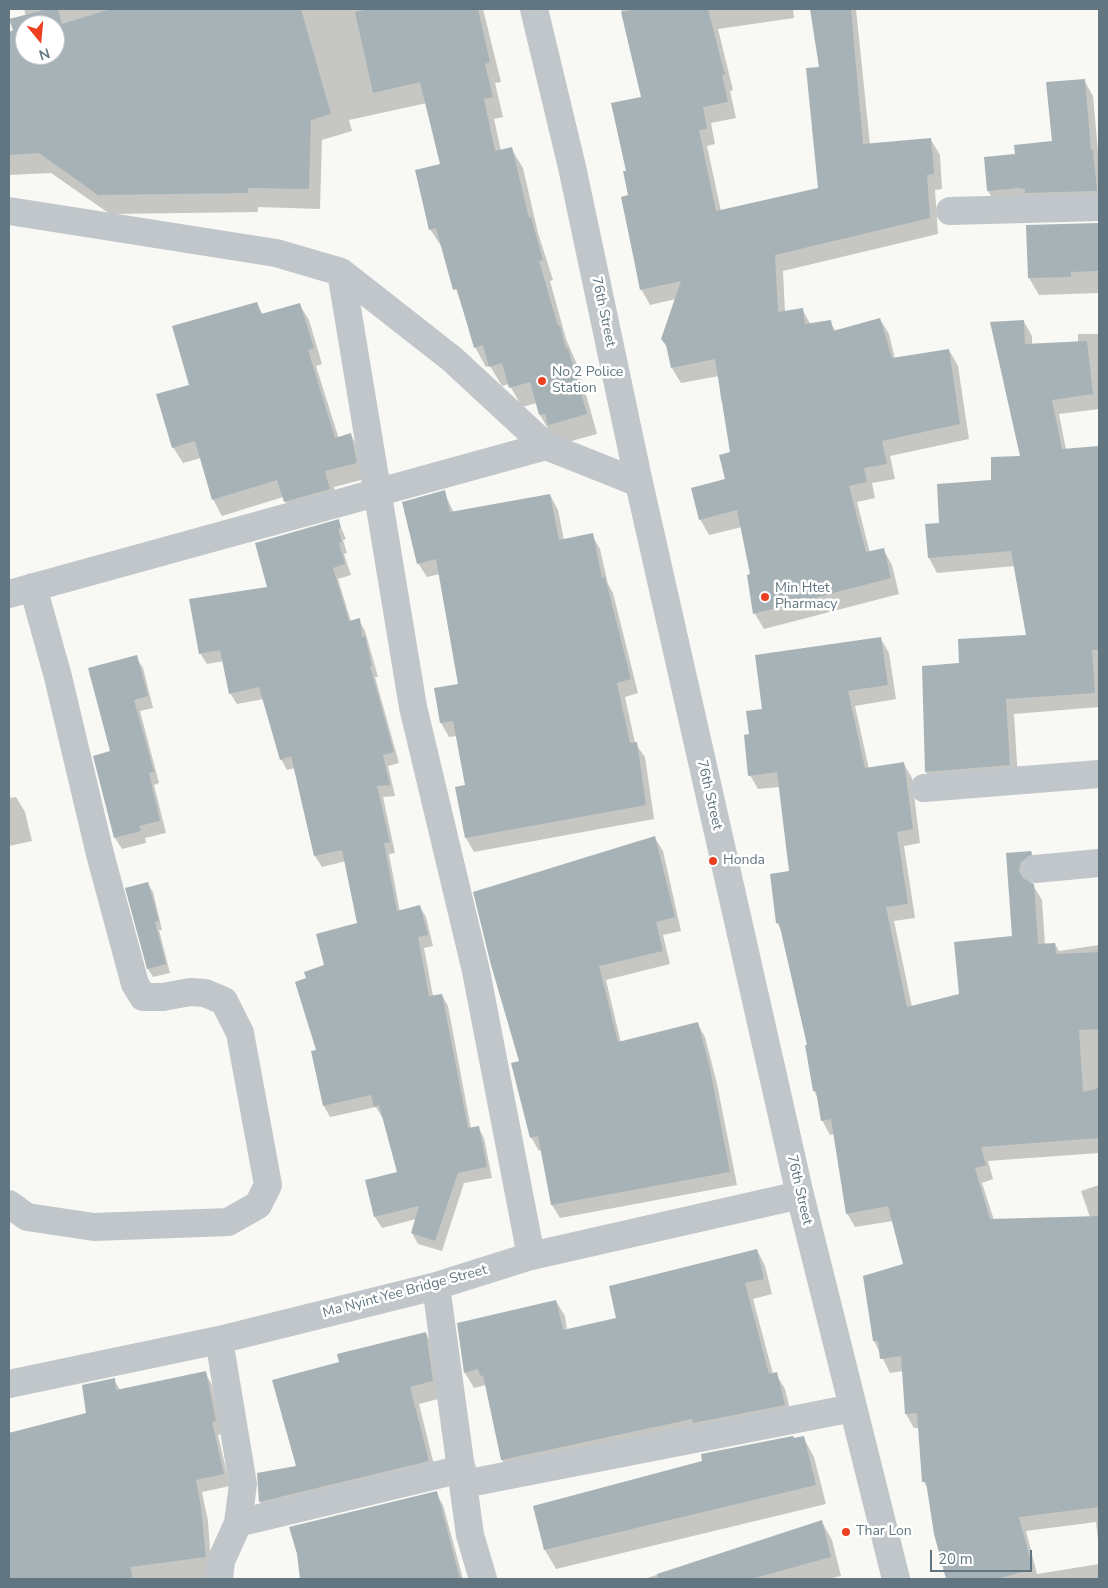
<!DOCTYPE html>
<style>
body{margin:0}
#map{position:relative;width:1108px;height:1588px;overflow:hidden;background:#f8f8f4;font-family:"Nunito Sans",sans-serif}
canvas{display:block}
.frame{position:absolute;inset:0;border:10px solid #617681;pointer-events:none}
.north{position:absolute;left:15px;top:15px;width:50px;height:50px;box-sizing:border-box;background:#fff;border:1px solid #c0c8cd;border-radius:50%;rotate:163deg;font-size:14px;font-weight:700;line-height:20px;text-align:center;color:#617681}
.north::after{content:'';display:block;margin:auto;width:18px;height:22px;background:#ec4020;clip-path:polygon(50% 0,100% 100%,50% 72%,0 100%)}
.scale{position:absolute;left:930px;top:1550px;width:102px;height:22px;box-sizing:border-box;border:2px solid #617681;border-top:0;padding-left:6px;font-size:15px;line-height:18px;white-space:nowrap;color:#617681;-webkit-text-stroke:4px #fff;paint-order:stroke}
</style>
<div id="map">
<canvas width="1108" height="1588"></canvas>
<div class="frame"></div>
<div class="north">N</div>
<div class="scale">20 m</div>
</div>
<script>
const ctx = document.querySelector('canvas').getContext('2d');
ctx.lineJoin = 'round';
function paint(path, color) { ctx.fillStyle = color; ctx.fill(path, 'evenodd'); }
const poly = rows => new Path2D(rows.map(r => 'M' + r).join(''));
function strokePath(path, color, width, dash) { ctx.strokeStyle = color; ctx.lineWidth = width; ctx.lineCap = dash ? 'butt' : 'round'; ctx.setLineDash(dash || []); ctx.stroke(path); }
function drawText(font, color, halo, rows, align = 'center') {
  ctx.font = font + ' "Nunito Sans",sans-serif'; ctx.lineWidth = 5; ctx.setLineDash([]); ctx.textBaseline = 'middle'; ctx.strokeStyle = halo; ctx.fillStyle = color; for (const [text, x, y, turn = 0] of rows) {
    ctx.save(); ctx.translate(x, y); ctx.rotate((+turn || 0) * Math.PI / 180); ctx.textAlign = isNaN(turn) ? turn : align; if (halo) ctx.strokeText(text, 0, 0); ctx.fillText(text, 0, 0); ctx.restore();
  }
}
paint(poly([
 [24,9,483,9,501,82,495,83,503,117,494,119,501,151,511,148,523,168,538,233,553,280,550,281,566,339,579,369,597,434,561,444,554,434,551,434,540,415,537,403,522,407,509,384,502,386,490,366,486,367,475,347,443,249,430,229,441,165,427,103,349,120,352,131,322,140,320,209,258,207,258,212,110,214,51,173,9,175,9,44,17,40,25,26,25,55,55,55,55,25,28,25],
 [621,9,793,9,794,18,718,29,733,90,730,91,736,118,711,123,715,144,707,146,721,211,819,189,820,68,812,9,856,9,870,145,931,140,940,155,942,189,935,190,938,234,783,271,785,312,802,309,811,325,830,321,836,332,880,319,889,334,895,359,949,350,958,366,969,439,890,456,895,479,872,483,875,498,857,502,870,553,883,549,892,565,899,594,764,629,755,614,749,576,752,575,742,527,709,535,700,519,726,480,731,453,724,405,721,400,719,376,681,383,672,368,668,349,662,339,676,299,650,305,641,289,628,171,643,98],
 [1084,80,1093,96,1099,163,1099,207,997,206,988,191,1016,155,1053,142],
 [1099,224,1099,293,1039,295,1029,278,1027,226],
 [257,303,263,315,299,304,309,320,322,364,316,366,339,439,351,435,360,451,365,479,334,487,339,506,294,518,283,497,222,516,213,499,201,458,183,463,173,447,190,386],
 [1024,322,1032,336,1032,345,1078,343,1078,334,1099,334,1099,409,1059,414,1066,450,1099,447,1099,707,1014,714,1018,780,935,787,926,772,924,667,961,664,1027,636,1015,566,937,573,929,558,941,524,1022,458],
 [444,492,454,513,550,495,558,510,564,540,592,535,600,549,608,584,613,593,638,693,625,697,635,743,645,757,654,819,474,852,466,838,467,786,457,736,449,737,441,723,436,689,460,685,440,574,427,577,418,563],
 [338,521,346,539,343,540,347,553,344,554,351,575,338,579,351,622,359,620,365,631,378,677,375,677,399,763,388,766,395,796,383,797,395,853,389,854,400,912,420,907,426,917,433,946,424,948,433,996,442,995,448,1006,471,1129,478,1127,484,1138,492,1178,464,1183,442,1251,418,1244,412,1233,416,1219,382,1228,375,1217,366,1181,399,1173,384,1116,382,1117,376,1107,330,1117,324,1106,312,1052,318,1051,307,979,325,966,359,924,346,861,322,867,315,856,295,768,287,770,281,759,264,699,237,704,230,693,224,661,207,664,200,653],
 [881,639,889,653,896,699,855,706,869,769,904,764,912,778,920,843,904,846,915,918,894,921,912,1007,960,995,1013,937,1008,854,1031,852,1039,867,1029,877,1028,882,1033,885,1042,900,1045,945,1055,944,1059,951,1099,945,1099,1153,988,1161,993,1179,982,1183,994,1220,1090,1217,1081,1191,1099,1185,1099,1548,1096,1522,1026,1531,1037,1574,1099,1564,1099,1579,947,1579,935,1534,929,1491,924,1482,919,1428,914,1428,906,1414,903,1371,890,1373,874,1341,905,1265,893,1221,855,1227,847,1213,834,1134,830,1135,822,1120,818,1098,814,1091,806,1046,809,1046,782,931,777,923,790,872,780,787,758,789,750,775,751,735,763,710],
 [136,657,143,668,153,708,140,711,159,783,154,785,166,833,145,838,146,843,122,849,115,838,112,752],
 [16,797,25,812,32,841,9,846,9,798],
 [655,838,663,851,681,931,663,935,670,964,606,980,621,1043,697,1023,705,1037,717,1084,737,1185,560,1218,552,1205,542,1150,539,1151,531,1137,520,1062],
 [148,884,153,892,162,930,159,930,170,973,153,977,148,969,127,889],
 [757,1250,765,1266,772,1294,753,1299,773,1374,776,1374,785,1389,793,1421,511,1475,502,1460,486,1385,474,1388,465,1373,556,1301,565,1316,567,1330,617,1319],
 [426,1333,435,1349,442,1398,419,1404,437,1477,269,1518,260,1502,297,1467,340,1363],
 [205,1372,212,1385,222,1434,218,1435,230,1486,202,1492,208,1521,212,1579,9,1579,9,1433,87,1414,114,1380,121,1391],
 [803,1437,814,1457,826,1504,556,1569,545,1550,534,1506],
 [436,1493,443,1505,463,1579,301,1579,298,1553],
 [822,1522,832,1540,841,1576,828,1579,644,1579]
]), '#0003');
paint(poly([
 [48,9,58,9,62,24,111,9,301,9,331,114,311,120,309,189,248,188,248,193,98,195,39,153,9,155,9,32,13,30,9,19],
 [25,25,55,25,55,55,25,55],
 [369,9,478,9,490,62,485,64,493,97,484,99,495,151,512,147,529,218,531,217,543,260,539,261,558,326,560,326,566,349,568,348,587,414,548,425,545,414,539,415,530,382,509,388,502,363,489,367,483,345,474,348,457,289,453,290,436,228,429,230,415,170,440,164,420,82,373,93,355,12],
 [636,9,708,9,725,75,722,75,728,102,703,107,707,129,699,130,716,211,818,188,806,68,819,67,810,9,851,9,863,144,931,138,934,174,927,175,930,218,775,255,778,312,803,308,805,324,831,320,833,331,880,318,892,358,949,349,960,424,882,441,887,464,864,468,867,482,849,486,866,552,884,548,891,578,753,614,747,575,750,574,737,510,699,520,691,488,725,479,719,455,730,452,715,359,671,368,666,345,661,339,681,281,640,290,634,260,621,197,628,195,623,171,626,171,611,103,641,97,621,12],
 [1085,79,1091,150,1093,150,1097,191,1025,193,1025,189,1018,188,987,191,984,157,1015,154,1014,145,1052,141,1046,82],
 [1099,223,1099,271,1071,272,1071,277,1028,278,1026,225],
 [257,302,261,314,300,303,314,348,308,350,335,438,351,433,357,463,325,471,330,489,284,502,277,480,212,500,195,441,172,448,156,394,189,385,172,326],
 [1024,320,1025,344,1087,341,1093,394,1052,400,1062,449,1099,446,1099,650,1092,650,1095,693,1006,699,1010,765,925,772,922,666,959,663,958,639,1026,635,1011,551,928,558,925,524,939,523,937,484,991,480,991,457,1020,456,990,322],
 [445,490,450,512,550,494,559,540,593,533,602,578,605,577,631,679,617,683,630,743,637,742,646,805,465,838,455,787,465,785,453,721,440,723,434,688,458,684,436,559,417,564,402,502],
 [339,519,341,528,338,529,342,542,339,543,345,564,333,568,349,621,360,618,362,637,365,636,372,666,370,666,394,752,383,755,390,785,377,786,390,842,384,843,397,911,420,905,428,935,418,937,429,996,442,994,468,1128,479,1126,487,1167,458,1173,435,1241,411,1233,419,1206,374,1217,365,1180,397,1172,379,1105,374,1107,371,1095,323,1106,311,1051,316,1050,295,982,306,978,304,972,324,965,316,934,357,923,342,850,314,856,291,756,280,760,259,687,229,694,220,650,199,654,189,599,267,587,255,543],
 [881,637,888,685,848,691,865,768,904,762,913,829,897,832,908,904,886,907,907,1007,959,994,954,942,1012,936,1006,853,1031,851,1032,854,1021,862,1019,870,1023,878,1034,884,1038,944,1055,943,1056,954,1099,952,1099,1029,1079,1030,1083,1092,1099,1088,1099,1138,981,1147,986,1165,975,1168,990,1219,1099,1216,1099,1507,1019,1517,1033,1569,997,1579,946,1579,934,1534,926,1482,922,1482,917,1413,905,1414,901,1356,880,1359,878,1341,873,1341,863,1276,903,1264,888,1206,846,1214,831,1119,821,1121,816,1091,813,1091,805,1045,807,1045,779,923,776,923,770,874,789,871,777,772,748,776,744,735,749,734,746,711,762,709,755,655],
 [137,655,148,696,134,700,154,772,149,773,160,821,139,826,141,831,114,838,93,756,110,751,88,668],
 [655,836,675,917,656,922,663,951,599,966,618,1042,698,1022,710,1069,730,1172,551,1205,538,1136,530,1138,511,1063,519,1061,491,965,473,892],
 [148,882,159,921,155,922,166,964,147,969,125,888],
 [757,1249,764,1279,745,1283,769,1374,777,1372,785,1405,693,1423,692,1419,501,1460,483,1375,480,1376,478,1369,464,1373,457,1323,556,1300,563,1330,616,1318,609,1286],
 [426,1332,433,1381,410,1387,429,1461,259,1502,257,1473,296,1466,272,1380,339,1362,337,1354],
 [206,1371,216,1421,212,1422,224,1474,196,1480,201,1507,206,1557,130,1567,133,1579,9,1579,9,1433,86,1413,82,1385,115,1378,116,1390],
 [793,1436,794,1438,804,1436,816,1485,544,1550,533,1506,702,1461,701,1454],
 [437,1491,460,1579,300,1579,297,1554,289,1527],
 [822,1520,831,1557,751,1579,658,1579,657,1574]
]), '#a7b2b7');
strokePath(poly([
 [534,9,572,167,639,483,800,1195,896,1579],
 [9,211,276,253,341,272,452,359,546,446,639,483],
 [950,211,1099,207],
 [341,272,413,707,476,971,531,1256],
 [9,594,546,446],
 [924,788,1099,774],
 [1035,869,1099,863],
 [9,1204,27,1217,94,1227,228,1222,258,1205,268,1185,240,1033,224,1001,205,993,190,992,163,997,143,997,135,984,100,854,58,677,33,587],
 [436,1286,470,1535,483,1579],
 [9,1384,219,1340,436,1286,531,1256,800,1195],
 [464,1484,853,1408],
 [238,1523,462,1469],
 [219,1579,221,1561,238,1523,243,1484,219,1340]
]), '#c0c6c9', 28);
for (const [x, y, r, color] of [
 [542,381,5,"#ec4020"],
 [765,597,5,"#ec4020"],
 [713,861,5,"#ec4020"],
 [846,1532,5,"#ec4020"]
]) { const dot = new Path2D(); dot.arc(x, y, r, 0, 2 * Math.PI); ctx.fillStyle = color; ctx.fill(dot); strokePath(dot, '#fff', 2); }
drawText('14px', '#617681', '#fff', [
 ["76th Street",603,312,78],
 ["76th Street",709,795,77],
 ["76th Street",799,1190,77],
 ["Ma Nyint Yee Bridge Street",405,1292,-15]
]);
drawText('14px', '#617681', '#fff', [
 ["No 2 Police",552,373],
 ["Station",552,389],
 ["Min Htet",775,589],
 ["Pharmacy",775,605],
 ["Honda",723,861],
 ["Thar Lon",856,1532]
], 'left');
</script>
